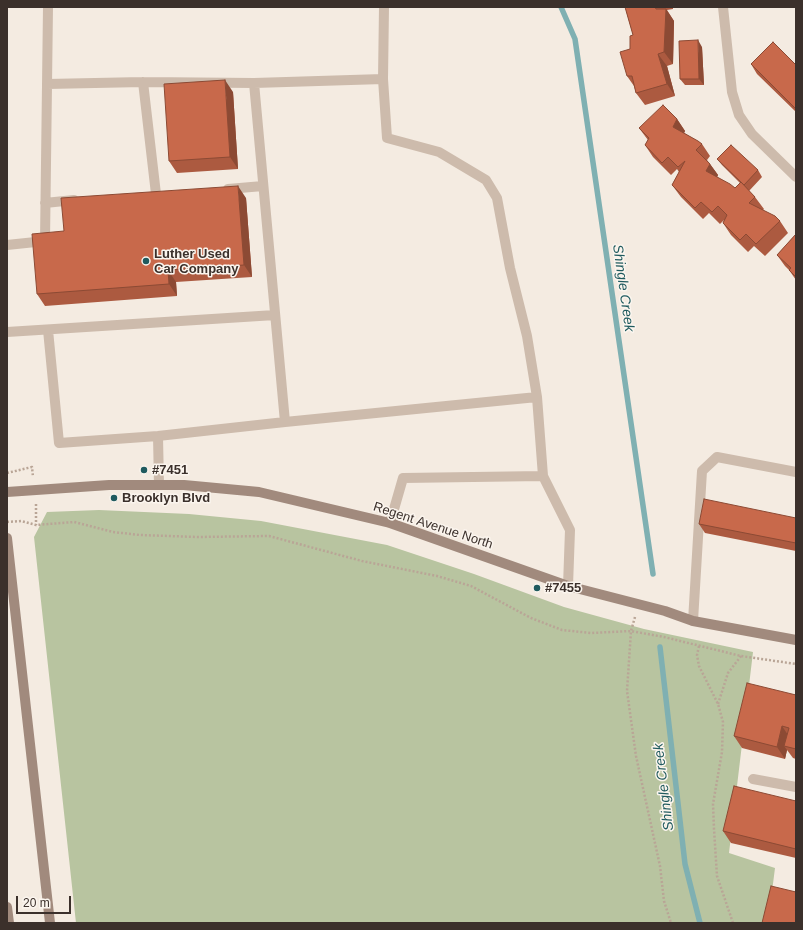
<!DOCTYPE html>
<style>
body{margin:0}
#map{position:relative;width:803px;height:930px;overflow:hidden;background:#f4ebe1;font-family:Arial,sans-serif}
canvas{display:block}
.frame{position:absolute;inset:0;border:8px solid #3b302b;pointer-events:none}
.scale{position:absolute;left:16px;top:896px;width:55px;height:18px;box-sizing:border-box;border:2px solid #3b302b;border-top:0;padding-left:5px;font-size:12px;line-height:14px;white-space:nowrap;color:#3b302b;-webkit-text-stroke:3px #fbf5ee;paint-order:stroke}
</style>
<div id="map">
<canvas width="803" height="930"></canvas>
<div class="frame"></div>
<div class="scale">20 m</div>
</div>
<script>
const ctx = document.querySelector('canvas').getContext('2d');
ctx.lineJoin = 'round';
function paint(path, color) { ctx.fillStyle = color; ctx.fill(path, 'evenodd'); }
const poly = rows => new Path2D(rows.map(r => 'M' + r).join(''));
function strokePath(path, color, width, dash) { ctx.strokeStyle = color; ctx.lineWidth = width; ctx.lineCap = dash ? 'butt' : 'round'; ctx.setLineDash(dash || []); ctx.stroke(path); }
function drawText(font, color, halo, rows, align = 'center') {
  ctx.font = font + ' Arial,sans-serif'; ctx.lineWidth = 3; ctx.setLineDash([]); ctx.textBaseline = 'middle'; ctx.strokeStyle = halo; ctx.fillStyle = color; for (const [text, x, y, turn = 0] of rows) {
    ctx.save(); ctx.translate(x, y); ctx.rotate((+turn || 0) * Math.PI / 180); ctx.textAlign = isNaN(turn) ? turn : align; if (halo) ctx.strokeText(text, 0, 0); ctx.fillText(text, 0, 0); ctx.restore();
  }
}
paint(poly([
 [99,510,189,514,261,521,387,545,474,574,564,607,644,629,753,652,729,853,775,868,768,923,76,923,34,537,47,512]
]), '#b8c4a0');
strokePath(poly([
 [561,7,575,39,653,574],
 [660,647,685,864,700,923]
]), '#7fb0b2', 5.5);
strokePath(poly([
 [7,473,32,467,33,477],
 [36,504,36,525],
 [7,522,21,521,36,525,74,522,113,532,140,535,197,537,269,536,362,561,437,576,471,586,531,618,562,630,591,633,631,631,664,637,741,656,796,664],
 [635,617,631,631,627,691,636,756,660,866,664,901,671,923],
 [699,646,697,655,699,666,718,704,723,722,722,752,713,804,714,829,717,876,733,923],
 [718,704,728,673,741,656]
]), '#b9a596', 2.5, [2, 2]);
strokePath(poly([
 [384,7,383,79,387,138,439,152,486,180,497,198,510,268,527,336,537,397,543,476,403,478,390,523],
 [143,82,156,194],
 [254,83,285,422],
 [47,84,143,82,254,83,383,79],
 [228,189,263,186],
 [45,203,74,200],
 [7,245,45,241,48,7],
 [48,330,59,443,158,436,285,422,537,397],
 [7,332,275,315],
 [158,436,159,485],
 [543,476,570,530,568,586],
 [693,621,702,471,717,457,796,472]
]), '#cdbbac', 10);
strokePath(poly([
 [723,7,732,92,739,115,752,134,796,177],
 [753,779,796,787]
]), '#cdbbac', 10);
strokePath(poly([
 [7,492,109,485,184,485,259,492,390,523,568,586,665,611,693,621,796,640],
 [7,538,50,923],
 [7,907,9,923]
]), '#a18a7d', 10);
paint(poly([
 [625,7,673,7,673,9,667,10,674,21,673,64,667,66,675,96,645,105,636,93,634,86,627,76,630,49,633,35],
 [702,47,704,85,685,85,680,79],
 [751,64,796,65,796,112,757,74],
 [233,92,238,169,177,173,169,161],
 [677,119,685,131,684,133,702,144,710,156,707,160,710,164,718,175,717,177,735,188,740,183,722,165,717,159,758,170,762,177,749,191,755,197,764,209,763,210,780,221,788,233,765,256,754,246,748,252,731,235,723,223,724,220,720,224,709,213,703,219,681,197,672,185,679,172,677,169,671,175,653,157,645,145,648,140,639,128],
 [246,198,252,277,176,282,177,296,45,306,37,294,64,231],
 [796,234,796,280,789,270,785,266,777,255],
 [796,518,796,551,705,533,699,524],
 [796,695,796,759,793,758,787,750,785,759,742,748,734,736],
 [796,801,796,858,731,843,723,831]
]), '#ac5a40');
paint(poly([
 [666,9,674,21,673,64,664,52],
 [698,40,702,47,704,85,699,79],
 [658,54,667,66,675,96,667,84],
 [225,80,233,92,238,169,230,157],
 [677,119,685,131,681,139,673,127],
 [710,164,718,175,714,183,706,171],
 [238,186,246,198,252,277,244,265],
 [168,270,176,282,177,296,169,284],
 [782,726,790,738,784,746,787,750,785,759,777,747]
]), '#8c4a34');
const building = poly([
 [625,7,655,7,656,9,666,9,664,52,658,54,667,84,636,93,632,76,627,76,620,52,630,49,630,36,633,35,625,7],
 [698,40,699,79,680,79,679,41,698,40],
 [773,42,796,65,796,109,751,64,773,42],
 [225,80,230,157,169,161,164,84,225,80],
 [663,105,677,119,673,127,698,141,702,144,696,150,710,164,706,171,730,184,735,188,741,182,755,197,749,203,775,216,780,221,756,244,746,234,740,240,723,223,727,215,718,206,712,212,701,202,695,208,672,185,685,161,678,167,668,157,662,163,645,145,649,138,639,128,663,105],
 [731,145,758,170,744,185,717,159,731,145],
 [238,186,244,265,168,270,169,284,37,294,32,234,64,231,61,198,238,186],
 [796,234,796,277,789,270,791,268,777,255,796,234],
 [704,499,796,518,796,543,699,524,704,499],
 [747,683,796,695,796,749,784,746,789,728,782,726,777,747,734,736,747,683],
 [734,786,796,801,796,849,723,831,734,786],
 [771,886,796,892,796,923,762,923,771,886]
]);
paint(building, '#c8694b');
strokePath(building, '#8c4a34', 1);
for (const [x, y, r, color] of [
 [146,261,4,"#1f5a5e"],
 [144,470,4,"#1f5a5e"],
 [114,498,4,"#1f5a5e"],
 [537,588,4,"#1f5a5e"]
]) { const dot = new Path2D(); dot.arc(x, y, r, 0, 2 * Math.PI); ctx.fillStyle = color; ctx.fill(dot); strokePath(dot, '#fbf5ee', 1.5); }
drawText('bold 13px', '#3b302b', '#fbf5ee', [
 ["Luther Used",154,254],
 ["Car Company",154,269],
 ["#7451",152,470],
 ["Brooklyn Blvd",122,498],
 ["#7455",545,588]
], 'left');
drawText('13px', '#3b302b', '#fbf5ee', [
 ["Regent Avenue North",433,526,18]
]);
drawText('italic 14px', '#1f5a5e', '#fbf5ee', [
 ["Shingle Creek",623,288,82],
 ["Shingle Creek",664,787,-97]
]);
</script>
